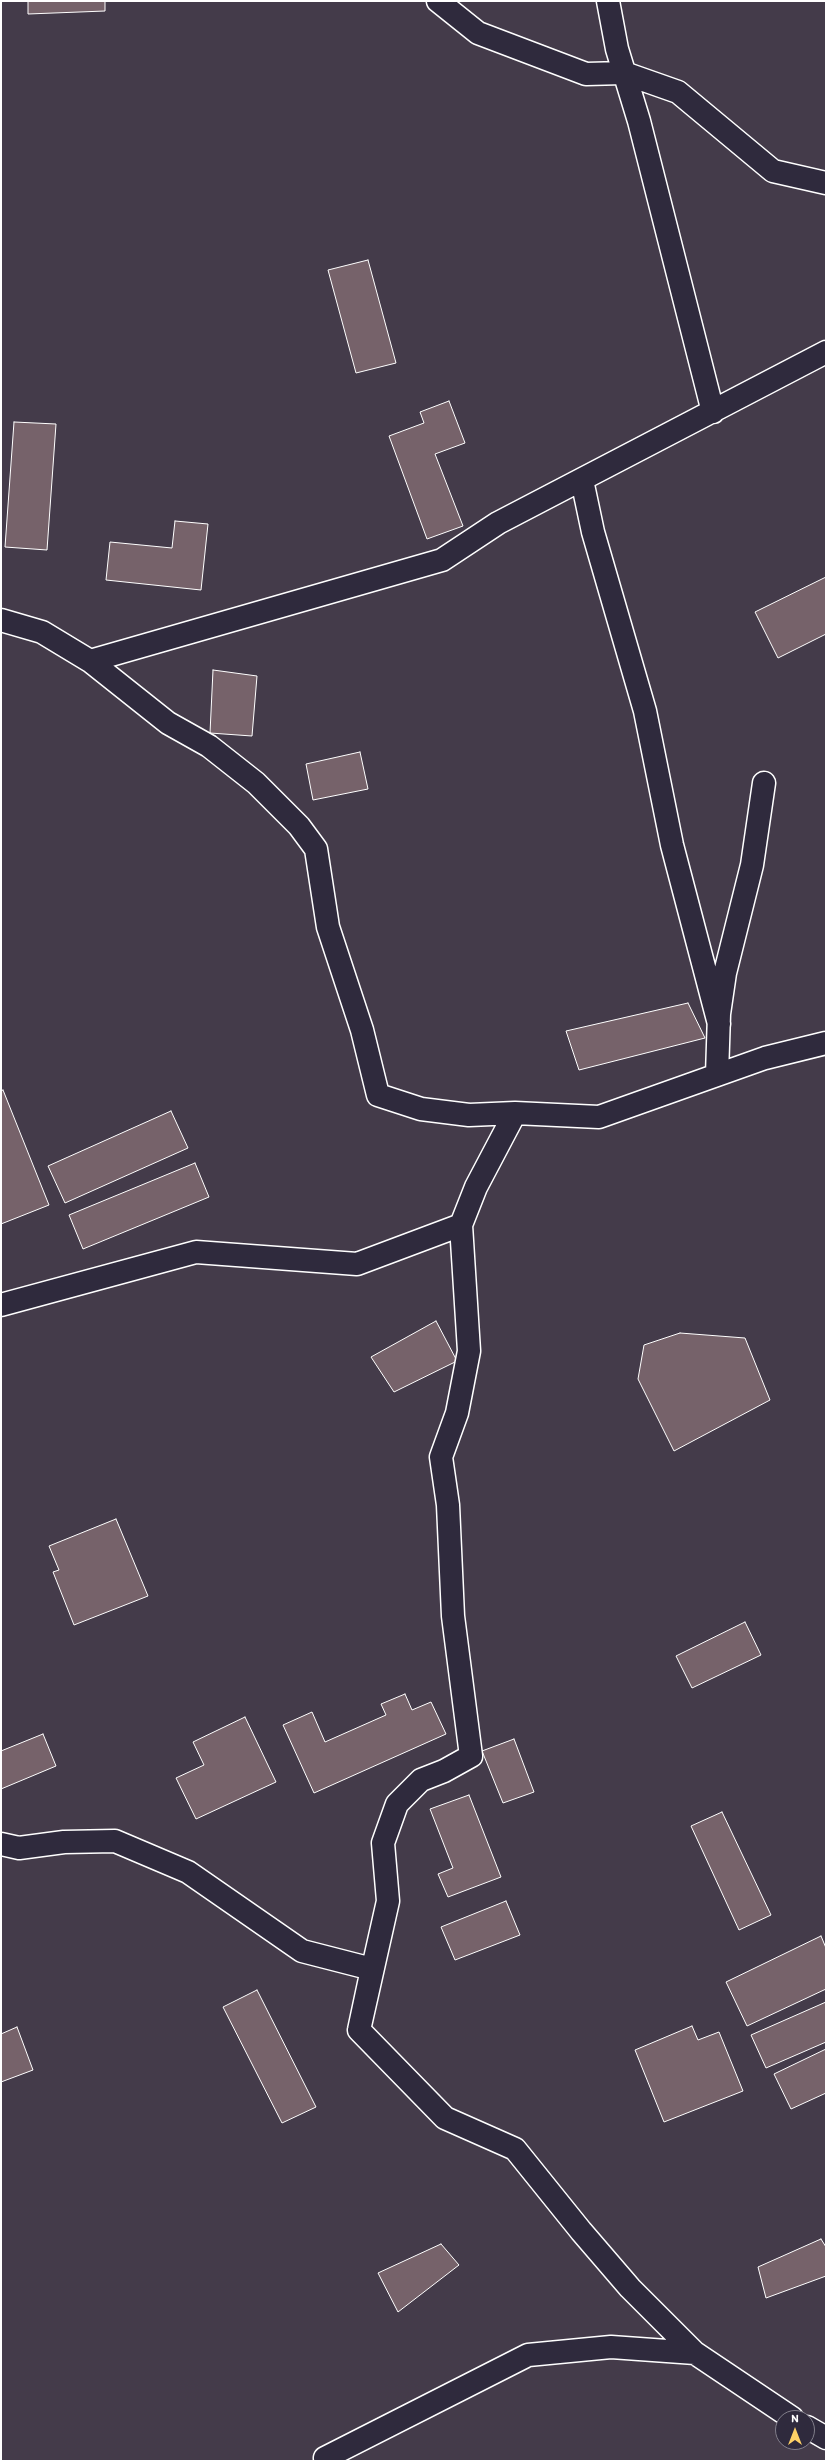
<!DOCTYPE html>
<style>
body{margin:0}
#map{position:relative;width:827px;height:2462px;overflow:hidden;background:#443b4a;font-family:Itim,sans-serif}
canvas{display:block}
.frame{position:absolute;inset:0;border:2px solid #fff;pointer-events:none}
.north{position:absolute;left:775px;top:2410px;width:40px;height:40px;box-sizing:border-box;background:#2f2a3d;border:1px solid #827f8b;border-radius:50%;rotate:0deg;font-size:11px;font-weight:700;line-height:16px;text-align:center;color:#fff}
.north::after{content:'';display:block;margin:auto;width:14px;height:18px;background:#ffd166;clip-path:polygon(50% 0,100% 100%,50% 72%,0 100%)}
</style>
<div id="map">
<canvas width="827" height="2462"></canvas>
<div class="frame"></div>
<div class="north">N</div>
</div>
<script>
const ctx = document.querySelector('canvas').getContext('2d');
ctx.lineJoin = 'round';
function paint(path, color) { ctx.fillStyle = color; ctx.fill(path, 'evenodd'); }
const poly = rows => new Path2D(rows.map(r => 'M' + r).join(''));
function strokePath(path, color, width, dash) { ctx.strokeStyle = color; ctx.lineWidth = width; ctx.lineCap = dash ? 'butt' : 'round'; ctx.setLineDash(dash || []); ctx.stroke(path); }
const building = poly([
 [28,1,105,1,105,11,28,14,28,1],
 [368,260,396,363,356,373,328,270,368,260],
 [449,401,465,443,435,454,463,526,427,539,389,436,424,423,420,412,449,401],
 [14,422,56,424,47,550,5,547,14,422],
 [175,521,208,524,201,590,106,580,110,542,172,548,175,521],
 [826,577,826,634,778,658,755,612,826,577],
 [213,670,257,676,252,736,210,733,213,670],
 [360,752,368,789,313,800,306,764,360,752],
 [688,1003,705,1038,579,1070,566,1031,688,1003],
 [3,1090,49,1205,1,1224,1,1091,3,1090],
 [171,1111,188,1148,65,1203,48,1166,171,1111],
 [195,1163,209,1197,83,1249,69,1215,195,1163],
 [436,1321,457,1361,394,1392,371,1357,436,1321],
 [680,1333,745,1338,770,1400,674,1451,638,1379,644,1345,680,1333],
 [116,1519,148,1596,74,1625,53,1572,59,1570,49,1546,116,1519],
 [745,1622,761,1655,692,1688,676,1656,745,1622],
 [405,1694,412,1710,431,1702,446,1734,314,1793,283,1725,312,1712,325,1742,386,1715,381,1704,405,1694],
 [245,1717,276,1782,196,1819,176,1778,204,1765,193,1742,245,1717],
 [43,1734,56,1766,1,1789,1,1751,43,1734],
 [514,1739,534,1792,503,1803,482,1751,514,1739],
 [469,1795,501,1877,448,1897,438,1874,453,1868,430,1809,469,1795],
 [722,1812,771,1915,739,1930,691,1826,722,1812],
 [506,1901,520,1935,455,1960,441,1927,506,1901],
 [821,1936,826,1948,826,1989,747,2026,726,1982,821,1936],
 [257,1990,316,2107,282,2123,223,2007,257,1990],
 [826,2002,826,2042,766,2068,751,2035,826,2002],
 [692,2026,698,2040,719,2032,743,2091,664,2122,635,2050,692,2026],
 [17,2027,33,2070,1,2082,1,2034,17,2027],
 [826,2049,826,2093,791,2109,774,2074,826,2049],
 [821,2239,826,2247,826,2276,766,2298,758,2267,821,2239],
 [441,2244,459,2265,398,2312,378,2273,441,2244]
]);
paint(building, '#76626a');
strokePath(building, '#fff', 1);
const minor = poly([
 [438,1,478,33,586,74,624,73,678,92,773,171,826,183],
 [608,1,617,49,639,121,713,412],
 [582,480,593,532,645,711,672,845,719,1024],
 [1,620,42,632,90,661,168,723,209,746,256,783,299,826,316,849,328,927,362,1030,378,1095,421,1109,469,1115,515,1113,599,1117,765,1058,826,1043],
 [90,661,442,560,498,523,826,352],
 [717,1075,719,1014,725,973,752,865,764,783],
 [1,1305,196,1252,357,1264,461,1225],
 [1,1844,19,1848,64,1842,115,1841,188,1872,302,1951,372,1969,359,2030,388,1901,383,1843,397,1804,421,1780,444,1771,471,1756,453,1616,448,1505,441,1457,457,1413,469,1351,461,1225,476,1187,515,1113],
 [359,2030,445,2118,515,2149,581,2231,630,2288,695,2353,792,2418],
 [807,2427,826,2438],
 [325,2458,528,2355,611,2347,695,2353]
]);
strokePath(minor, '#fff', 25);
strokePath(minor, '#2f2a3d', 22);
</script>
